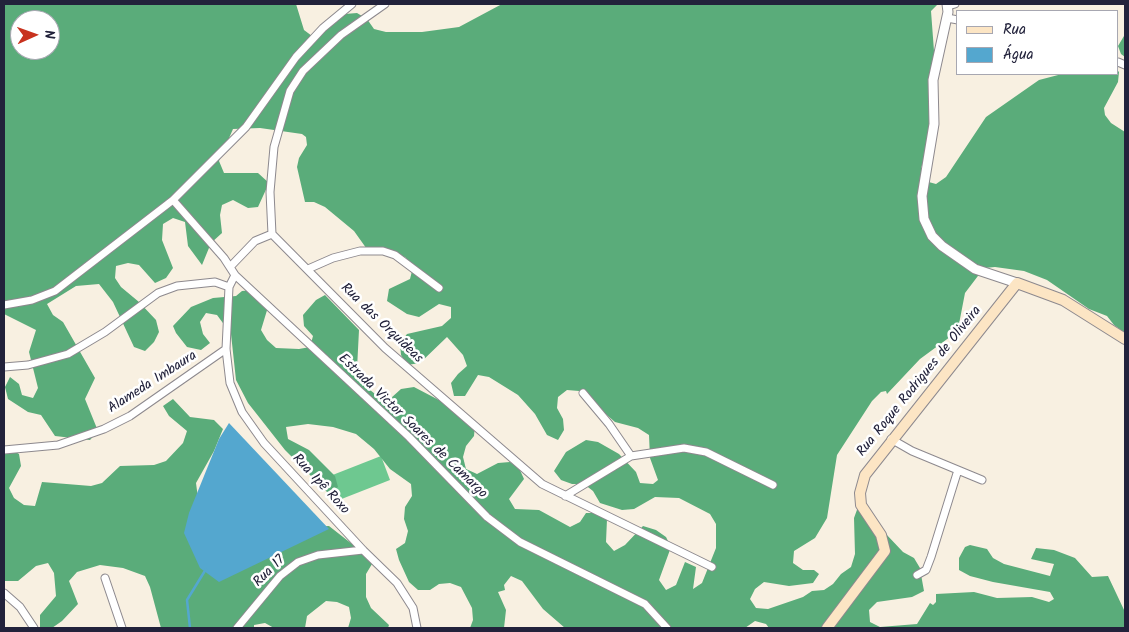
<!DOCTYPE html>
<meta charset="utf-8">
<style>
body{margin:0}
#map{position:relative;width:1129px;height:632px;overflow:hidden;background:#f8f0e1;font-family:Kalam,sans-serif}
canvas{display:block}
.frame{position:absolute;inset:0;border:5px solid #22223b;pointer-events:none}
.legend{position:absolute;left:956px;top:10px;width:162px;height:65px;box-sizing:border-box;background:#fff;border:1px solid #a7a7b1;margin:0;padding:6px 9px;list-style:none;font-size:15px;color:#22223b}
.legend li{display:flex;align-items:center;gap:10px;height:25px}
.legend b{width:25px;border:1px solid #a7a7b1}
.north{position:absolute;left:10px;top:10px;width:50px;height:50px;box-sizing:border-box;background:#fff;border:1px solid #a7a7b1;border-radius:50%;rotate:88deg;font-size:14px;font-weight:700;line-height:20px;text-align:center;color:#22223b}
.north::after{content:'';display:block;margin:auto;width:18px;height:22px;background:#c8321e;clip-path:polygon(50% 0,100% 100%,50% 72%,0 100%)}
</style>
<div id="map">
<canvas width="1129" height="632"></canvas>
<div class="frame"></div>
<ul class="legend">
<li><b style="height:6px;background:#fce5c4"></b>Rua</li>
<li><b style="height:14px;background:#54a7cf"></b>Água</li>
</ul>
<div class="north">N</div>
</div>
<script>
const ctx = document.querySelector('canvas').getContext('2d');
ctx.lineJoin = 'round';
function paint(path, color) { ctx.fillStyle = color; ctx.fill(path, 'evenodd'); }
const poly = rows => new Path2D(rows.map(r => 'M' + r).join(''));
function strokePath(path, color, width, dash) { ctx.strokeStyle = color; ctx.lineWidth = width; ctx.lineCap = dash ? 'butt' : 'round'; ctx.setLineDash(dash || []); ctx.stroke(path); }
function drawText(font, color, halo, rows, align = 'center') {
  ctx.font = font + ' Kalam,sans-serif'; ctx.lineWidth = 5; ctx.setLineDash([]); ctx.textBaseline = 'middle'; ctx.strokeStyle = halo; ctx.fillStyle = color; for (const [text, x, y, turn = 0] of rows) {
    ctx.save(); ctx.translate(x, y); ctx.rotate((+turn || 0) * Math.PI / 180); ctx.textAlign = isNaN(turn) ? turn : align; if (halo) ctx.strokeText(text, 0, 0); ctx.fillText(text, 0, 0); ctx.restore();
  }
}
paint(poly([
 [381,456,390,480,339,500,330,476]
]), '#6ec890');
paint(poly([
 [4,4,296,4,304,30,312,36,334,18,345,14,357,13,367,19,374,29,386,32,422,32,459,27,502,4,938,4,931,11,939,118,921,168,925,181,936,184,946,177,986,117,1039,80,1062,74,1118,74,1118,71,1119,72,1118,82,1104,108,1105,115,1111,123,1125,132,1125,333,1114,325,1107,316,1089,309,1047,280,1024,271,995,267,984,268,965,293,959,324,954,334,920,359,887,394,886,391,881,392,872,401,837,455,827,518,815,538,794,551,793,563,803,570,814,570,819,574,813,583,789,586,764,582,755,589,750,599,756,608,768,609,803,597,812,591,824,590,833,584,841,574,851,567,855,554,854,518,858,507,869,509,871,515,886,534,903,552,914,558,920,568,922,580,924,591,912,597,877,602,869,610,870,622,880,627,917,624,930,603,933,605,936,602,936,594,974,592,997,598,1032,597,1049,602,1054,599,1050,592,993,582,970,576,959,570,959,558,965,547,970,545,987,549,993,558,1004,564,1050,576,1054,564,1031,559,1036,548,1054,550,1075,558,1092,577,1108,576,1125,612,1125,628,769,628,766,624,755,621,745,628,565,628,543,609,522,581,511,576,504,585,505,590,498,592,506,610,504,628,470,628,473,620,472,608,461,587,450,583,439,584,430,590,418,590,409,582,399,560,396,549,405,543,408,531,404,519,405,507,412,496,411,484,390,469,374,449,356,434,333,427,308,424,286,427,288,439,309,450,335,476,338,487,328,493,285,450,248,403,236,380,231,334,217,315,206,313,200,322,203,334,210,343,201,350,187,347,176,333,173,326,191,307,213,298,236,296,242,291,253,290,263,296,268,307,261,330,267,340,276,348,299,349,310,347,313,336,304,326,303,315,316,300,325,295,359,330,357,369,370,390,379,397,391,398,401,389,414,387,456,409,475,425,474,436,466,446,463,457,466,469,477,474,498,463,510,462,519,468,524,479,509,499,515,509,539,510,570,527,580,522,586,513,598,513,607,519,606,542,614,551,625,545,643,526,656,530,666,537,671,547,659,580,666,590,676,585,685,562,696,567,693,589,702,583,716,548,716,524,710,514,679,498,655,497,634,509,622,510,600,503,593,491,584,484,572,484,561,480,554,471,566,452,586,440,598,442,619,454,636,472,640,483,653,484,658,480,650,458,649,435,638,428,615,422,579,391,567,390,558,397,557,408,563,419,564,430,558,440,547,435,535,414,518,395,489,377,478,375,465,396,454,396,451,383,458,374,467,366,463,355,447,337,420,363,407,365,401,355,400,343,407,334,442,326,451,318,451,307,439,304,419,317,407,314,387,301,389,289,410,279,413,267,405,257,369,252,354,231,325,207,314,202,305,202,297,167,299,158,307,145,306,137,302,134,260,128,233,129,219,161,224,173,258,173,269,183,258,207,248,208,233,200,222,205,220,215,222,233,211,243,202,265,188,246,185,222,173,218,163,224,162,240,173,268,166,278,155,283,139,265,128,263,116,266,115,278,121,287,139,302,156,320,159,332,154,342,145,351,134,347,113,302,99,284,76,286,47,304,53,315,63,322,95,378,85,399,98,431,90,440,55,436,41,415,28,412,8,399,5,387,10,377,19,384,22,395,33,398,38,388,29,352,36,330,4,314],
 [20,20,50,20,50,50,20,50],
 [1125,8,1125,57,1121,54,1118,46,1124,36],
 [173,399,190,417,214,420,223,429,214,451,196,483,199,506,190,512,187,531,329,526,366,555,372,564,366,574,366,597,371,608,389,625,388,628,348,628,351,618,349,607,337,602,326,601,307,616,305,628,274,628,265,623,254,625,254,628,161,628,150,587,145,576,123,568,100,565,77,572,69,581,78,604,62,621,52,628,40,627,40,615,56,596,54,573,48,563,36,566,18,581,4,581,4,445,19,454,21,466,9,488,14,498,24,505,35,506,42,482,91,486,102,483,120,466,154,465,166,461,183,443,187,431,169,416,163,406]
]), '#5aac7a');
paint(poly([
 [229,423,329,529,219,582,200,568,184,533,189,513,219,439]
]), '#54a7cf');
strokePath(poly([
 [190,628,187,600,206,569]
]), '#54a7cf', 2.5);
const minor = poly([
 [385,4,341,35,303,71,290,91,274,147,270,192,272,234,385,348,542,484,712,567],
 [948,6,955,4],
 [947,18,958,20],
 [1118,62,1125,65],
 [173,200,224,258,235,275,409,437,487,517,520,542,645,604,667,628],
 [230,267,255,241,272,234],
 [308,269,333,258,360,251,383,251,395,255,439,288],
 [235,275,229,287,226,349,230,383,242,412,264,443,363,550,397,583,413,608,417,628],
 [4,305,32,300,55,291,173,200,246,127,296,57,323,28,352,4],
 [4,367,28,365,68,354,105,332,158,293,177,286,215,282,229,287],
 [583,393,609,424,631,456],
 [891,439,912,451,982,480],
 [4,450,58,445,104,429,130,416,226,349],
 [565,496,631,456,684,448,706,452,773,485],
 [917,575,926,570,931,557,958,470],
 [105,578,122,628],
 [4,593,20,607,34,628],
 [237,628,280,576,298,562,318,555,363,550]
]);
const tertiary = poly([
 [947,4,948,12,933,80,934,124,922,196,924,219,932,236,942,246,975,269,1017,283]
]);
const secondary = poly([
 [827,628,885,551,881,535,861,505,860,493,865,475,1017,283,1063,300,1125,339]
]);
strokePath(minor, '#8d898e', 9);
strokePath(tertiary, '#8d898e', 11);
strokePath(secondary, '#8d898e', 12);
strokePath(minor, '#fff', 7);
strokePath(tertiary, '#fff', 9);
strokePath(secondary, '#fce5c4', 10);
drawText('14px', '#22223b', '#fff', [
 ["Rua das Orquídeas",381,324,44],
 ["Rua Roque Rodrigues de Oliveira",920,382,-51],
 ["Alameda Imbaura",153,383,-33],
 ["Estrada Victor Soares de Camargo",412,427,44],
 ["Rua Ipê Roxo",320,485,47],
 ["Rua 17",270,572,-45]
]);
</script>
